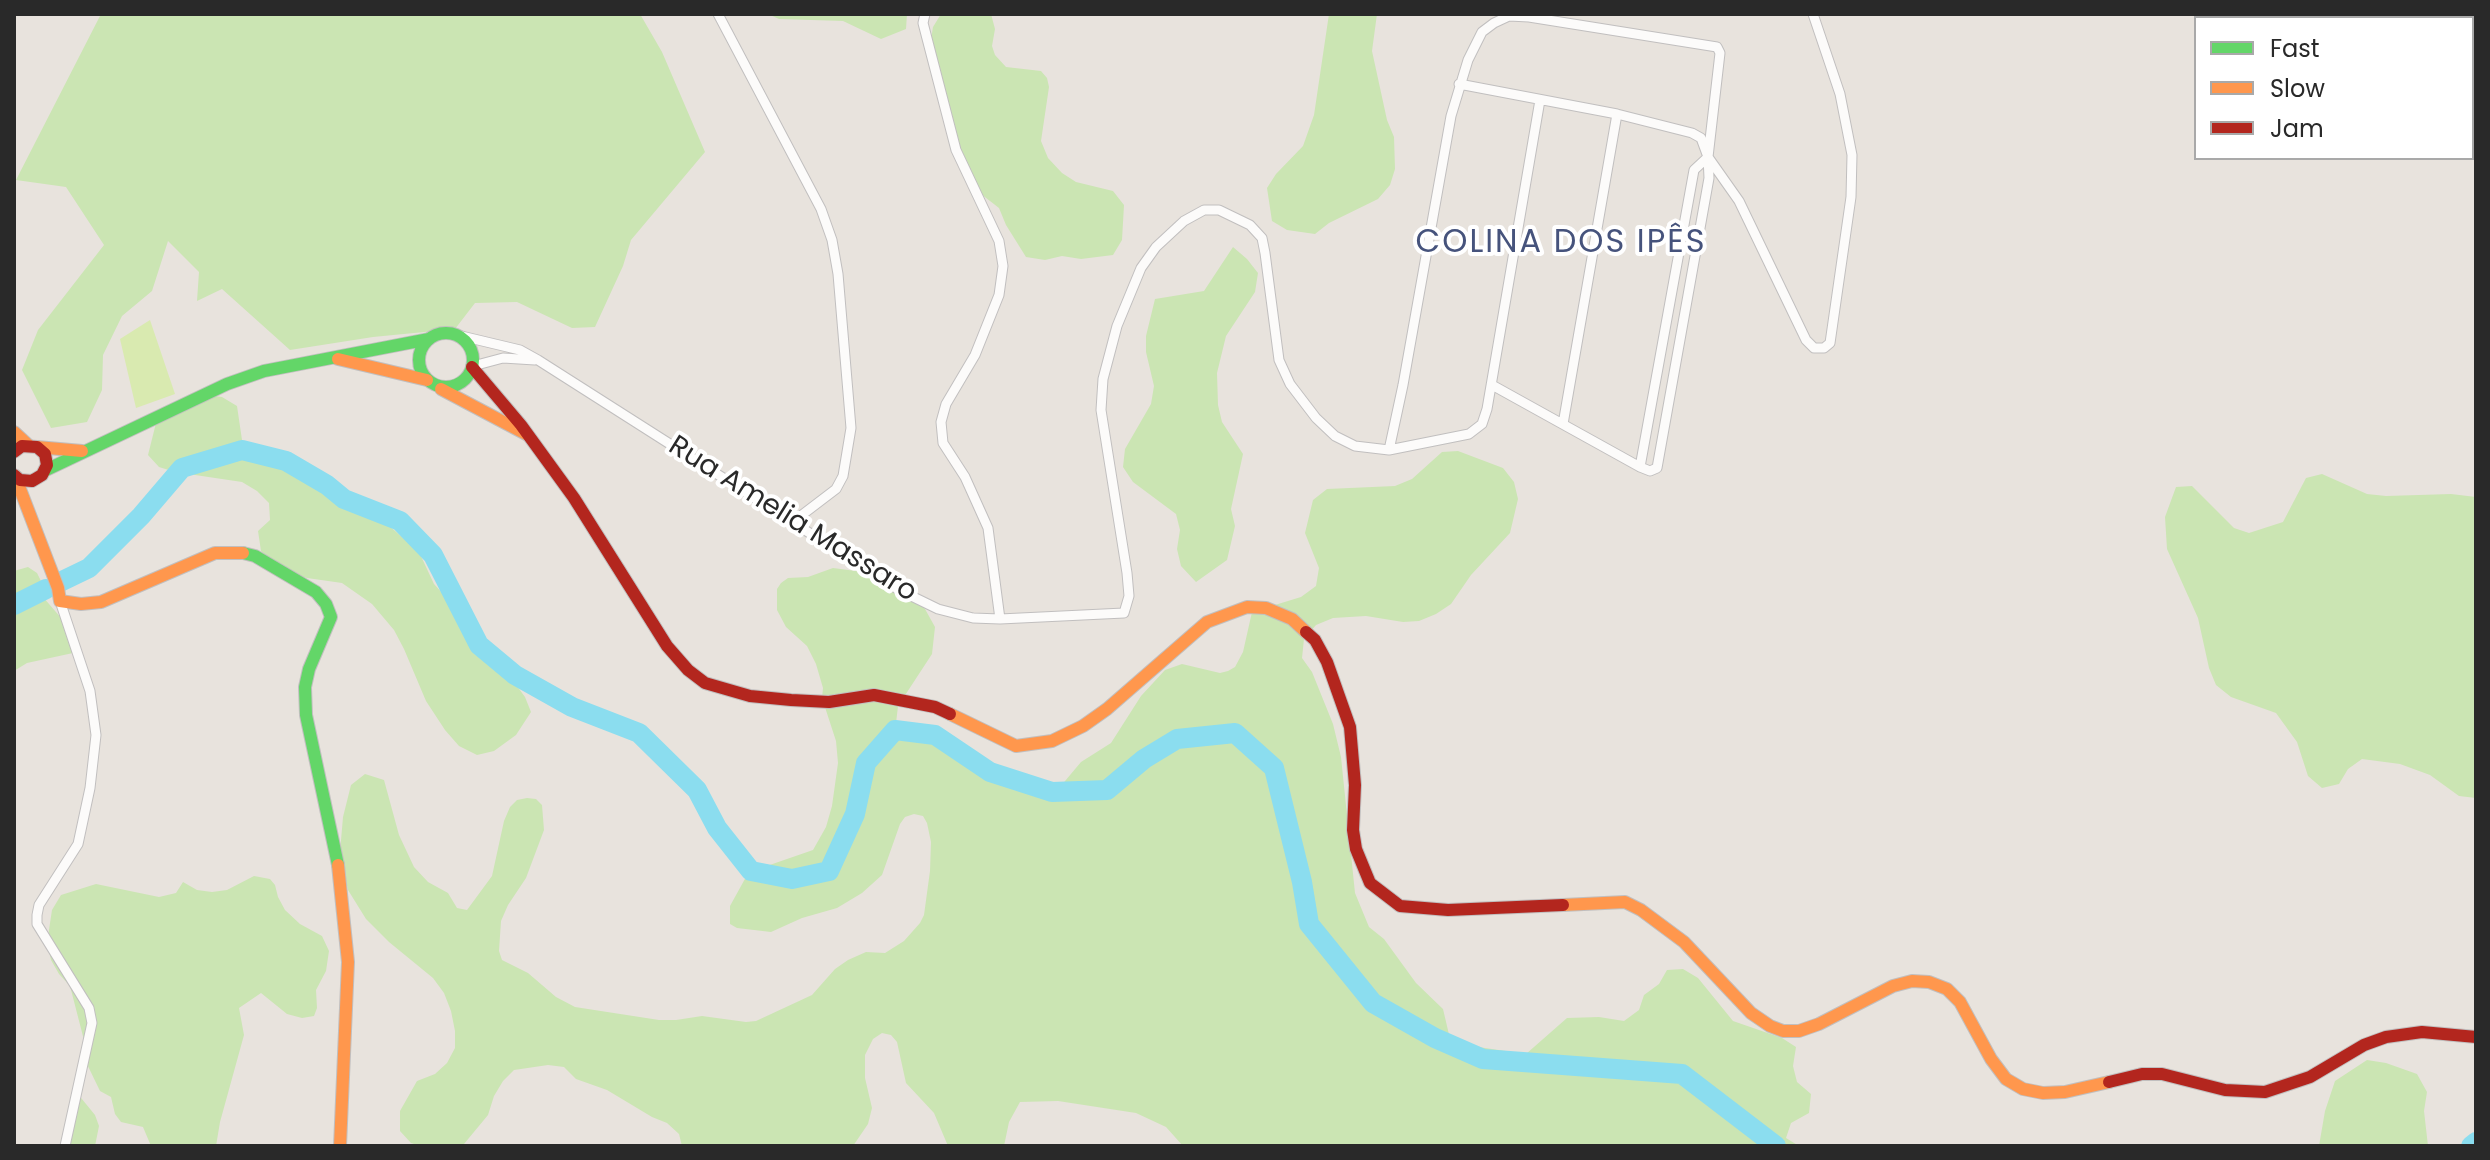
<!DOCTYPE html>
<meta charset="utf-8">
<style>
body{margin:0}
#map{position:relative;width:2490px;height:1160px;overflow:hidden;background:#e8e3dd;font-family:Poppins,sans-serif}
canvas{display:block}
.frame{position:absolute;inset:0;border:16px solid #292929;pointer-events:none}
.legend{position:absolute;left:2194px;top:16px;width:280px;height:144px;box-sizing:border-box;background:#fff;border:2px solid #a9a9a9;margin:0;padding:10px 14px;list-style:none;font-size:24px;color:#292929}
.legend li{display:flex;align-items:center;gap:16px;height:40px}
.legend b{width:40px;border:2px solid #a9a9a9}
</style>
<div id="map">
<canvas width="2490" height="1160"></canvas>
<div class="frame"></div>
<ul class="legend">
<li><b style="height:10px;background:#63d668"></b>Fast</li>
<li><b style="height:10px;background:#ff974d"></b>Slow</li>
<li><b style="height:10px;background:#b3261e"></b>Jam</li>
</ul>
</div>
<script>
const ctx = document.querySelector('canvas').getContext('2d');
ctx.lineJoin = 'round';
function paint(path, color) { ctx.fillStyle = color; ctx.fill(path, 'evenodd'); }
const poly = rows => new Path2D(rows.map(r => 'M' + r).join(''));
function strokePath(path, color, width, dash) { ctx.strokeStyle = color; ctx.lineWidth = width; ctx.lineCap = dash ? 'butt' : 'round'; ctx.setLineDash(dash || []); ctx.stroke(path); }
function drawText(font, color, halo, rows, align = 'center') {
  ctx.font = font + ' Poppins,sans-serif'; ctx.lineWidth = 8; ctx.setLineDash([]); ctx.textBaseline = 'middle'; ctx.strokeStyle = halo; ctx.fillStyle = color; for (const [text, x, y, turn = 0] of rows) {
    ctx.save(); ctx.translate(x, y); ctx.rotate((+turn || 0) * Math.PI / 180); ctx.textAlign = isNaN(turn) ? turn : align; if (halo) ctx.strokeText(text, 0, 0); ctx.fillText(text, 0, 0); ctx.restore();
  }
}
paint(poly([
 [101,14,640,14,662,52,705,152,631,240,623,266,595,327,572,328,517,302,475,303,455,329,373,337,290,350,222,289,197,301,199,272,168,241,152,291,122,316,103,355,102,390,87,422,51,428,22,370,38,330,104,245,66,187,16,180],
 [768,14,907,14,906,29,881,39,843,21,779,19],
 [941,14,991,14,995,29,992,46,995,55,1006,67,1041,71,1047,78,1049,87,1041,141,1048,158,1062,173,1076,182,1113,191,1124,205,1122,240,1113,255,1081,259,1062,256,1045,260,1026,257,1006,225,999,208,981,194,962,157,929,52,933,27],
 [1329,14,1377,14,1372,51,1387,120,1394,137,1395,169,1390,185,1378,199,1329,223,1315,234,1287,230,1272,221,1267,188,1276,174,1303,146,1314,115],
 [1233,247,1247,259,1258,273,1255,292,1226,336,1217,373,1218,405,1222,422,1243,454,1231,509,1235,526,1227,560,1196,582,1181,566,1177,549,1180,530,1176,514,1133,482,1123,467,1125,449,1151,404,1154,386,1146,352,1146,336,1155,299,1204,291],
 [206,395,222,397,237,406,242,440,276,458,287,470,333,490,363,511,378,516,419,552,434,584,445,596,453,613,503,667,525,697,531,712,516,735,494,751,477,755,459,746,445,730,426,701,404,649,394,630,372,604,342,583,307,578,288,572,273,563,261,551,258,531,270,520,269,503,257,491,242,482,175,472,159,467,148,455,156,423],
 [1458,451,1503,468,1514,482,1518,499,1510,533,1471,575,1451,604,1436,614,1419,621,1403,622,1366,616,1333,618,1316,625,1304,639,1302,658,1312,672,1333,724,1341,757,1355,893,1369,927,1384,939,1416,983,1443,1009,1451,1043,1526,1054,1567,1018,1599,1017,1624,1021,1639,1010,1644,995,1659,984,1667,970,1683,969,1698,978,1733,1021,1782,1038,1796,1047,1793,1066,1797,1082,1811,1094,1809,1113,1791,1123,1786,1138,1799,1146,1183,1146,1166,1127,1136,1113,1058,1101,1020,1102,1009,1122,1004,1146,948,1146,934,1113,906,1083,897,1042,891,1035,882,1033,873,1039,865,1055,865,1078,872,1108,868,1124,853,1146,682,1146,679,1134,667,1123,652,1117,607,1090,576,1079,564,1067,548,1065,514,1070,503,1081,494,1096,488,1115,464,1144,420,1146,411,1143,400,1131,400,1111,417,1081,435,1074,447,1063,455,1048,455,1031,451,1011,444,993,433,978,389,942,366,919,348,890,340,852,343,817,351,785,365,774,384,780,399,835,414,867,428,882,448,893,457,908,467,910,492,876,504,821,510,807,517,800,527,798,536,799,542,805,544,830,526,878,508,905,501,921,499,951,502,960,528,973,556,997,575,1007,659,1020,676,1020,702,1016,746,1022,756,1021,812,995,835,969,848,960,866,952,885,953,904,941,920,923,924,915,930,871,931,842,927,823,923,816,914,814,905,817,900,824,882,875,862,893,837,908,802,918,771,932,737,928,730,924,730,906,746,877,761,868,813,850,826,827,832,806,838,763,836,741,822,698,823,688,816,664,807,646,786,627,777,610,777,589,781,583,788,578,808,577,833,568,894,576,901,581,925,609,935,627,932,654,898,706,895,732,898,740,915,742,933,737,961,742,987,761,1014,790,1041,793,1060,787,1081,762,1111,743,1141,696,1165,670,1182,664,1220,673,1228,671,1235,667,1243,652,1252,612,1301,597,1316,586,1319,568,1305,533,1313,500,1327,489,1395,486,1412,479,1442,452],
 [2322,474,2367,494,2386,496,2451,494,2476,497,2476,798,2459,796,2430,775,2400,764,2362,759,2348,769,2339,784,2322,788,2308,776,2297,742,2276,713,2231,697,2216,685,2209,668,2198,618,2167,549,2165,517,2176,487,2192,486,2234,528,2249,533,2283,522,2306,478],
 [28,567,37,573,42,583,43,597,62,619,73,653,27,663,14,671,14,571],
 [254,876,270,879,275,885,278,897,285,910,300,924,322,936,329,951,326,971,316,990,317,1008,314,1016,302,1018,287,1014,261,993,239,1008,244,1035,220,1122,216,1146,151,1146,143,1127,121,1122,115,1114,111,1097,100,1091,85,1060,85,1044,70,986,59,974,51,960,47,943,52,910,61,895,96,884,159,897,176,893,183,882,197,890,212,892,227,890],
 [2367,1060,2386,1063,2417,1074,2427,1092,2424,1111,2428,1146,2319,1146,2325,1111,2335,1081],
 [77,1093,95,1115,99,1126,95,1146,62,1146]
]), '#cbe5b3');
paint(poly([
 [150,320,175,394,136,408,120,339]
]), '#d9eab0');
strokePath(poly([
 [60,582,89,568,141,516,182,468,242,450,286,461,327,485,344,499,400,521,433,555,479,645,515,675,572,707,639,733,697,790,717,828,751,871,792,879,829,871,855,814,866,763,895,730,935,735,990,772,1052,792,1107,790,1144,759,1177,739,1235,733,1274,768,1302,882,1309,924,1373,1003,1435,1038,1483,1059,1682,1074,1776,1146],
 [14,605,46,589],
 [2471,1146,2476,1142]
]), '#8bddef', 20);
const street = poly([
 [718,14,821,209,832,240,838,274,851,428,843,476,836,489,794,521],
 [925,14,923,23,956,150,999,241,1003,266,999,295,975,355,946,404,941,422,943,443,965,477,988,528,1000,619],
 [1459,84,1617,114,1692,133,1701,138,1708,157,1739,201,1806,340,1814,348,1824,348,1830,343,1851,197,1852,155,1840,94,1813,14],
 [453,334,520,350,538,360,899,590,938,609,973,618,1000,619,1124,613,1129,596,1127,573,1101,410,1103,379,1117,326,1141,268,1156,247,1184,221,1204,210,1219,210,1250,225,1262,238,1265,253,1279,360,1290,384,1316,418,1335,436,1355,446,1389,450,1469,434,1482,424,1487,409,1540,100],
 [473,366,503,358,535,360],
 [1563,424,1617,114],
 [1389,450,1403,385,1451,116,1468,60,1482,32,1494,23,1509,16,1529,17,1717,47,1720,53,1708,157,1709,178,1657,468,1650,471,1640,467,1492,385],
 [1640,467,1694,170,1708,157],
 [60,601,90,691,96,735,90,788,78,844,39,905,37,915,37,924,89,1008,92,1023,65,1146]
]);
const fast = poly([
 '419 360a27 27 0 1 1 54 0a27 27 0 1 1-54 0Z',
 [46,470,227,384,264,371,429,339],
 [243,553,255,556,316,592,326,604,331,617,309,669,305,687,306,715,338,865]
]);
const slow = poly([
 [338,359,427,380],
 [441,389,526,434],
 [14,432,28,445],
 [37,447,82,451],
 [15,476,58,588,60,601,81,604,101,602,215,553,243,553],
 [950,714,1016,746,1052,741,1083,726,1107,709,1207,622,1247,607,1266,608,1292,619,1306,632],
 [338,865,348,962,340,1146],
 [1563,905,1625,902,1641,910,1684,942,1751,1013,1770,1026,1783,1031,1799,1031,1819,1024,1893,986,1912,981,1929,982,1947,989,1960,1002,1991,1059,2006,1079,2023,1089,2043,1093,2065,1092,2109,1082]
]);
const jam = poly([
 [472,367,521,425,574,498,667,646,688,670,705,683,750,696,791,700,829,702,874,695,935,707,950,714],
 [14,452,22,446,37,447,45,454,47,465,42,475,32,481,20,480,14,475],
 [1306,632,1315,640,1327,662,1350,727,1355,785,1353,830,1356,849,1370,883,1400,906,1448,910,1563,905],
 [2109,1082,2142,1074,2162,1074,2225,1090,2265,1092,2310,1077,2364,1045,2386,1037,2422,1032,2476,1037]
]);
strokePath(street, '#c1bfbf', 11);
strokePath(fast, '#c1bfbf', 14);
strokePath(slow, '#c1bfbf', 14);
strokePath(jam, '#c1bfbf', 14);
strokePath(street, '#fcfbfa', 9);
strokePath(fast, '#63d668', 12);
strokePath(slow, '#ff974d', 12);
strokePath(jam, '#b3261e', 12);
drawText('28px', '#292929', '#fff', [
 ["Rua Amelia Massaro",792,520,32]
]);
ctx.letterSpacing = '2px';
drawText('32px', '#46537c', '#fff', [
 ["COLINA DOS IPÊS",1561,244]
]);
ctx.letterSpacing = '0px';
</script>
